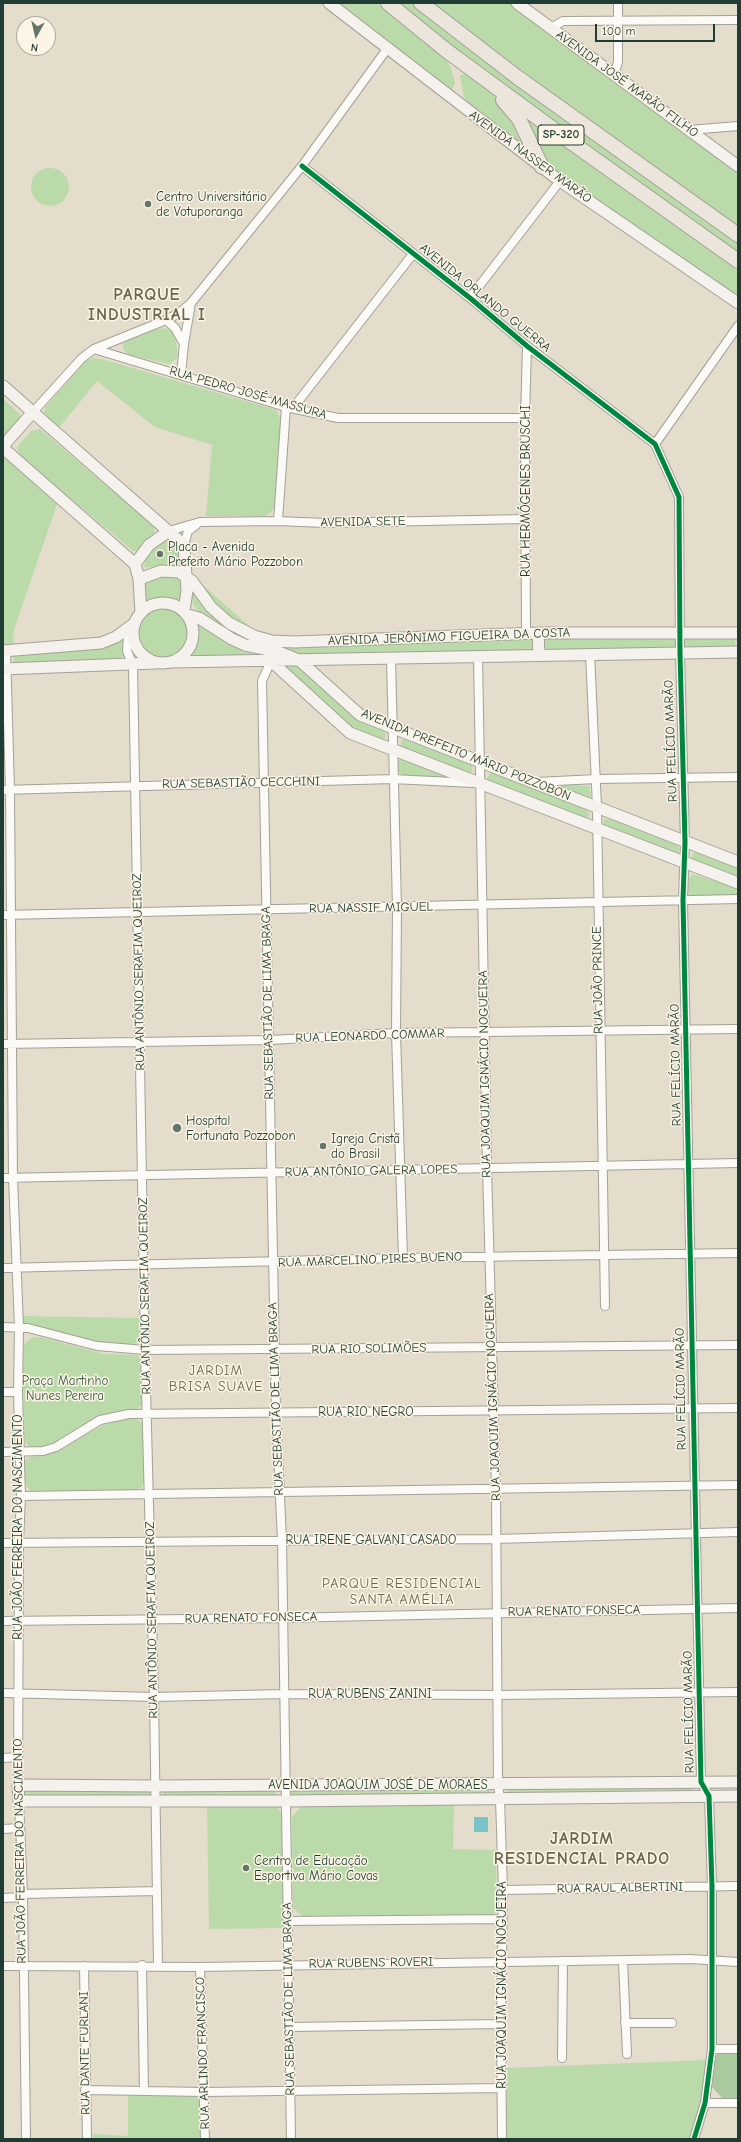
<!DOCTYPE html>
<meta charset="utf-8">
<style>
body{margin:0}
#map{position:relative;width:741px;height:2142px;overflow:hidden;background:#e4ddcc;font-family:"Comic Neue",sans-serif}
canvas{display:block}
.frame{position:absolute;inset:0;border:4px solid #1f3d34;pointer-events:none}
.north{position:absolute;left:16px;top:16px;width:40px;height:40px;box-sizing:border-box;background:#fcf5e5;border:1px solid #a4ab9e;border-radius:50%;rotate:188deg;font-size:11px;font-weight:700;line-height:16px;text-align:center;color:#1f3d34}
.north::after{content:'';display:block;margin:auto;width:14px;height:18px;background:#647569;clip-path:polygon(50% 0,100% 100%,50% 72%,0 100%)}
.scale{position:absolute;left:595px;top:24px;width:120px;height:18px;box-sizing:border-box;border:2px solid #1f3d34;border-top:0;padding-left:5px;font-size:12px;line-height:14px;white-space:nowrap;color:#1f3d34;-webkit-text-stroke:3px #fcf5e5;paint-order:stroke}
</style>
<div id="map">
<canvas width="741" height="2142"></canvas>
<div class="frame"></div>
<div class="north">N</div>
<div class="scale">100 m</div>
</div>
<script>
const ctx = document.querySelector('canvas').getContext('2d');
ctx.lineJoin = 'round';
function paint(path, color) { ctx.fillStyle = color; ctx.fill(path, 'evenodd'); }
const poly = rows => new Path2D(rows.map(r => 'M' + r).join(''));
function strokePath(path, color, width, dash) { ctx.strokeStyle = color; ctx.lineWidth = width; ctx.lineCap = dash ? 'butt' : 'round'; ctx.setLineDash(dash || []); ctx.stroke(path); }
function drawText(font, color, halo, rows, align = 'center') {
  ctx.font = font + ' "Comic Neue",sans-serif'; ctx.lineWidth = 3; ctx.setLineDash([]); ctx.textBaseline = 'middle'; ctx.strokeStyle = halo; ctx.fillStyle = color; for (const [text, x, y, turn = 0] of rows) {
    ctx.save(); ctx.translate(x, y); ctx.rotate((+turn || 0) * Math.PI / 180); ctx.textAlign = isNaN(turn) ? turn : align; if (halo) ctx.strokeText(text, 0, 0); ctx.fillText(text, 0, 0); ctx.restore();
  }
}
paint(poly([
 [336,3,378,3,443,54,451,68,455,83,453,88,449,90],
 [394,3,411,3,455,37,738,243,738,257,571,137],
 [430,3,509,3,736,169,738,171,738,229,520,71],
 [467,73,738,268,738,297,558,173,468,104,464,97,460,75],
 '31 187a19 19 0 1 1 38 0a19 19 0 1 1-38 0Z',
 [166,328,172,332,176,340,178,357,170,364,129,355,123,349,123,344,128,340,157,329],
 [93,358,102,359,276,410,281,420,275,508,266,516,206,516,212,445,155,427,97,381,58,429,47,419,44,413,45,407,86,361],
 [3,399,20,414,20,423,7,437,3,438],
 [40,429,155,527,153,539,140,550,133,551,19,455,17,447,31,431],
 [3,457,57,504,13,633,14,646,3,646],
 [167,540,177,546,180,553,181,568,144,567,147,553,157,544],
 [153,575,176,576,180,580,183,591,180,605,176,602,163,600,146,604,145,583,147,578],
 [198,581,257,633,241,627,208,598],
 [194,587,254,639,527,637,533,639,534,647,529,651,300,657,232,636,200,613,194,606,190,594],
 '139 633a25 25 0 1 1 50 0a25 25 0 1 1-50 0Z',
 [199,626,203,626,275,655,188,657,197,643,197,628],
 [734,635,736,646,731,650,689,650,683,646,683,641,687,636],
 [549,636,672,637,677,639,677,646,673,650,549,650,545,647,544,641],
 [120,638,123,639,123,656,121,658,19,666,14,663,13,658,16,654,93,649],
 [285,665,294,665,297,667,359,721,382,728,386,734,385,738,382,740,348,727,283,666],
 [407,738,467,762,473,767,471,772,468,773,401,748,401,740],
 [401,759,405,759,451,777,403,776,397,769,398,762],
 [491,772,586,809,590,815,585,820,488,781,487,778],
 [564,785,589,786,591,797,586,799,561,789,561,786],
 [604,819,610,819,677,845,679,850,677,854,603,826],
 [697,852,738,867,738,878,691,859,693,853],
 [692,874,738,888,738,896,692,897,688,893,689,878],
 [21,1316,141,1318,141,1335,137,1343,131,1345,105,1344,24,1323],
 [33,1337,40,1337,104,1354,137,1355,142,1359,142,1404,137,1409,112,1413,98,1417,53,1444,42,1447,31,1448,25,1442,24,1437,23,1348,26,1342],
 [129,1418,137,1419,142,1423,143,1429,144,1482,141,1488,131,1491,31,1492,25,1484,24,1462,29,1457,44,1455,59,1450,103,1425],
 [694,1787,692,1792,506,1793,510,1788],
 [26,1789,152,1790,153,1797,24,1796],
 [489,1789,491,1795,292,1796,291,1794,292,1790],
 [275,1790,277,1793,275,1797,164,1797,163,1795,164,1791],
 [454,1804,453,1849,496,1850,497,1911,493,1915,303,1916,293,1908,292,1817,302,1805],
 [207,1805,276,1805,282,1815,284,1928,209,1929],
 [706,2060,701,2102,690,2139,507,2139,506,2068],
 [128,2095,197,2096,202,2102,202,2139,93,2139,93,2134,128,2136]
]), '#bbdaa9');
paint(poly([
 [720,2052,738,2052,738,2099,723,2099,712,2087,715,2057]
]), '#aac99e');
paint(poly([
 [474,1817,488,1817,488,1832,474,1832]
]), '#78c2c8');
const street = poly([
 [551,28,563,21,738,20],
 [614,75,618,62,618,3],
 [689,130,738,126],
 [302,166,470,298,527,346,655,444,679,497,680,653,685,842,683,900,701,1782,709,1796,712,1886,712,2049,705,2103,694,2139],
 [470,298,560,181],
 [166,320,175,328,184,344],
 [94,349,286,407,338,418,525,418],
 [181,374,184,344,191,303],
 [293,408,413,254],
 [33,412,82,358,94,349,166,320,179,313,191,303,302,166,387,49],
 [655,444,738,326],
 [278,521,286,407],
 [169,531,200,522,278,521,324,523,525,519],
 [184,545,188,531,196,525],
 [133,631,128,635,127,651,133,665,145,1350,154,1697,158,1965],
 [526,635,525,418,527,346],
 [6,651,10,790,13,1178,19,1327,18,1392,21,1496,19,1542,18,1785],
 [590,653,597,807,605,1306],
 [478,656,487,1168,496,1490,498,1784,500,1799,503,1890,501,2024,502,2139],
 [391,658,397,908,396,1033,403,1258],
 [271,661,262,681,276,1412,282,1540,291,2139],
 [537,782,596,779,738,777],
 [3,790,393,779,473,783],
 [3,915,738,899],
 [3,1044,270,1040,396,1033,738,1029],
 [3,1178,738,1163],
 [3,1268,403,1258,738,1253],
 [3,1327,28,1328,97,1346,145,1350,738,1345],
 [3,1392,18,1392],
 [3,1452,43,1451,56,1447,100,1420,129,1414,738,1408],
 [21,1496,738,1485],
 [3,1543,496,1539,738,1532],
 [3,1621,282,1618,738,1608],
 [3,1693,154,1697,284,1694,498,1695,738,1692],
 [3,1758,17,1757],
 [19,1801,23,1894,26,2139],
 [3,1829,20,1828],
 [503,1890,738,1886],
 [23,1894,156,1891],
 [3,1898,23,1897],
 [288,1921,502,1919],
 [623,1961,627,2054],
 [142,1965,144,2091],
 [3,1966,200,1967,690,1959,738,1962],
 [84,1966,87,2139],
 [200,1967,205,2139],
 [625,2023,672,2023],
 [290,2027,501,2024],
 [712,2049,738,2049],
 [562,2058,563,1961],
 [85,2090,205,2092,502,2088],
 [705,2103,738,2103]
]);
const secondary = poly([
 [329,3,560,181,738,303],
 [517,3,738,166],
 [3,386,184,545,187,591,184,611],
 [3,446,33,412],
 [3,448,135,564,139,579,141,613],
 [135,564,149,545,169,531],
 [139,579,161,571,179,572,192,581,211,607,229,623,254,636,272,641,294,642,538,633,738,633],
 '133 633a30 30 0 1 1 60 0a30 30 0 1 1-60 0Z',
 [188,615,199,618,232,639,245,645,279,652,299,660,360,715,738,862],
 [538,633,539,654],
 [3,651,101,643,116,637,135,623],
 [271,661,350,733,738,883],
 [171,662,738,652],
 [3,669,156,663],
 [738,1782,155,1786,18,1785,19,1801,285,1801,738,1796]
]);
const highway = poly([
 [388,3,447,51,568,140,738,261],
 [421,3,517,77,738,235],
 [503,100,519,119,542,167]
]);
strokePath(street, '#a2a197', 10);
strokePath(secondary, '#a2a197', 13);
strokePath(highway, '#a2a197', 16);
strokePath(street, '#fbfaf7', 8);
strokePath(secondary, '#f5f1ec', 11);
strokePath(highway, '#ece5dc', 14);
strokePath(poly([
 [302,166,470,298,527,346,655,444,679,497,680,653,685,842,683,900,701,1782,709,1796,712,1886,712,2049,705,2103,694,2139]
]), '#00873e', 5);
for (const [x, y, r, color] of [
 [148,204,4,"#647569"],
 [160,554,4,"#647569"],
 [177,1128,5,"#647569"],
 [323,1146,4,"#647569"],
 [246,1868,4,"#647569"]
]) { const dot = new Path2D(); dot.arc(x, y, r, 0, 2 * Math.PI); ctx.fillStyle = color; ctx.fill(dot); strokePath(dot, '#fcf5e5', 1.5); }
for (const [x, y, w] of [
 [561,135,46]
]) { const box = new Path2D(); box.roundRect(x - w / 2, y - 10, w, 20, 3); ctx.fillStyle = '#fcf5e5'; ctx.fill(box); strokePath(box, '#1f3d34', 1); }
drawText('bold 12px', '#1f3d34', null, [
 ["SP-320",561,135]
]);
drawText('13px', '#1f3d34', '#fcf5e5', [
 ["AVENIDA JOSÉ MARÃO FILHO",627,84,36],
 ["AVENIDA NASSER MARÃO",530,157,36],
 ["AVENIDA ORLANDO GUERRA",485,298,39],
 ["RUA PEDRO JOSÉ MASSURA",248,393,16],
 ["RUA HERMÓGENES BRUSCHI",526,491,-90],
 ["AVENIDA SETE",363,522,-1],
 ["AVENIDA JERÔNIMO FIGUEIRA DA COSTA",449,637,-2],
 ["RUA FELÍCIO MARÃO",671,741,-92],
 ["AVENIDA PREFEITO MÁRIO POZZOBON",466,755,22],
 ["RUA SEBASTIÃO CECCHINI",241,783,-1],
 ["RUA NASSIF MIGUEL",371,908,-1],
 ["RUA ANTÔNIO SERAFIM QUEIROZ",139,972,-91],
 ["RUA JOÃO PRINCE",598,980,-91],
 ["RUA SEBASTIÃO DE LIMA BRAGA",268,1003,-91],
 ["RUA LEONARDO COMMAR",370,1036,-2],
 ["RUA FELÍCIO MARÃO",676,1065,-91],
 ["RUA JOAQUIM IGNÁCIO NOGUEIRA",485,1074,-91],
 ["RUA ANTÔNIO GALERA LOPES",371,1171,-1],
 ["RUA MARCELINO PIRES BUENO",370,1260,-2],
 ["RUA ANTÔNIO SERAFIM QUEIROZ",145,1296,-91],
 ["RUA RIO SOLIMÕES",369,1349,-1],
 ["RUA FELÍCIO MARÃO",681,1389,-91],
 ["RUA JOAQUIM IGNÁCIO NOGUEIRA",493,1397,-92],
 ["RUA SEBASTIÃO DE LIMA BRAGA",276,1399,-92],
 ["RUA RIO NEGRO",366,1412],
 ["RUA JOÃO FERREIRA DO NASCIMENTO",18,1527,-90],
 ["RUA IRENE GALVANI CASADO",371,1540],
 ["RUA RENATO FONSECA",574,1611,-1],
 ["RUA RENATO FONSECA",251,1618,-1],
 ["RUA ANTÔNIO SERAFIM QUEIROZ",152,1620,-91],
 ["RUA RUBENS ZANINI",370,1694],
 ["RUA FELÍCIO MARÃO",689,1712,-91],
 ["AVENIDA JOAQUIM JOSÉ DE MORAES",378,1785],
 ["RUA JOÃO FERREIRA DO NASCIMENTO",20,1851,-91],
 ["RUA RAUL ALBERTINI",620,1888,-1],
 ["RUA RUBENS ROVERI",371,1963,-1],
 ["RUA JOAQUIM IGNÁCIO NOGUEIRA",502,1985,-90],
 ["RUA SEBASTIÃO DE LIMA BRAGA",289,1999,-91],
 ["RUA DANTE FURLANI",85,2053,-91],
 ["RUA ARLINDO FRANCISCO",203,2053,-92]
]);
drawText('13px', '#1f3d34', '#fcf5e5', [
 ["Centro Universitário",156,197],
 ["de Votuporanga",156,212],
 ["Placa - Avenida",168,547],
 ["Prefeito Mário Pozzobon",168,562],
 ["Hospital",186,1121],
 ["Fortunata Pozzobon",186,1136],
 ["Igreja Cristã",331,1139],
 ["do Brasil",331,1154],
 ["Centro de Educação",254,1861],
 ["Esportiva Mário Covas",254,1876]
], 'left');
drawText('13px', '#385c46', '#fcf5e5', [
 ["Praça Martinho",65,1381],
 ["Nunes Pereira",65,1396]
]);
ctx.letterSpacing = '1px';
drawText('14px', '#6a6750', '#fcf5e5', [
 ["JARDIM",216,1371],
 ["BRISA SUAVE",216,1387],
 ["PARQUE RESIDENCIAL",402,1584],
 ["SANTA AMÉLIA",402,1600]
]);
ctx.letterSpacing = '0px';
ctx.letterSpacing = '1px';
drawText('bold 17px', '#6a6750', '#fcf5e5', [
 ["PARQUE",147,295],
 ["INDUSTRIAL I",147,315],
 ["JARDIM",582,1839],
 ["RESIDENCIAL PRADO",582,1859]
]);
ctx.letterSpacing = '0px';
</script>
